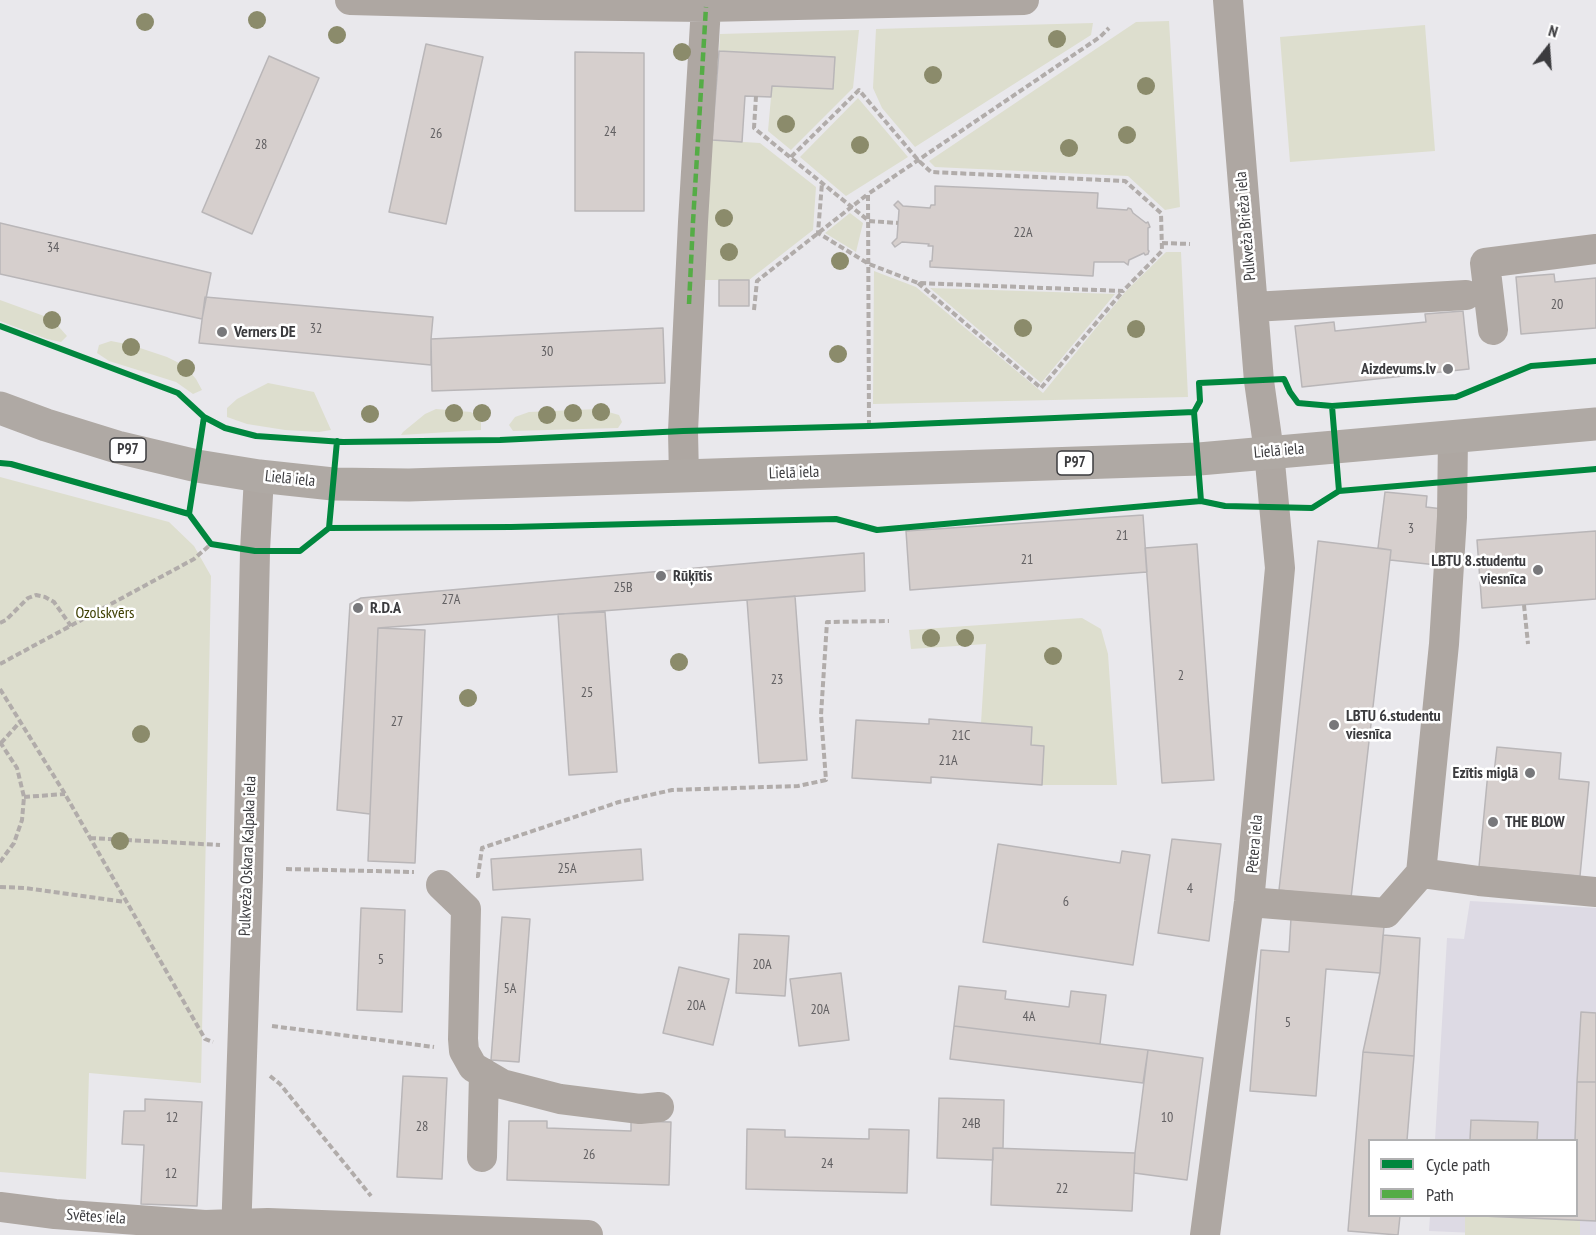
<!DOCTYPE html>
<meta charset="utf-8">
<style>
body{margin:0}
#map{position:relative;width:1596px;height:1235px;overflow:hidden;background:#e9e8ec;font-family:"PT Sans Narrow",sans-serif}
canvas{display:block}
.legend{position:absolute;left:1368px;top:1139px;width:210px;height:78px;box-sizing:border-box;background:#fff;border:2px solid #b1b1b2;margin:0;padding:8px 10px;list-style:none;font-size:18px;color:#3b3b3e}
.legend li{display:flex;align-items:center;gap:12px;height:30px}
.legend b{width:30px;border:2px solid #b1b1b2}
.north{position:absolute;left:1518px;top:18px;width:60px;height:60px;-webkit-text-stroke:4px #fff;paint-order:stroke;rotate:17deg;font-size:16px;font-weight:700;line-height:24px;text-align:center;color:#3b3b3e}
.north::after{content:'';display:block;margin:auto;width:21px;height:27px;background:#3b3b3e;clip-path:polygon(50% 0,100% 100%,50% 72%,0 100%)}
</style>
<div id="map">
<canvas width="1596" height="1235"></canvas>
<ul class="legend">
<li><b style="height:8px;background:#00873e"></b>Cycle path</li>
<li><b style="height:8px;background:#55ac46"></b>Path</li>
</ul>
<div class="north">N</div>
</div>
<script>
const ctx = document.querySelector('canvas').getContext('2d');
ctx.lineJoin = 'round';
function paint(path, color) { ctx.fillStyle = color; ctx.fill(path, 'evenodd'); }
const poly = rows => new Path2D(rows.map(r => 'M' + r).join(''));
function strokePath(path, color, width, dash) { ctx.strokeStyle = color; ctx.lineWidth = width; ctx.lineCap = dash ? 'butt' : 'round'; ctx.setLineDash(dash || []); ctx.stroke(path); }
function drawText(font, color, halo, rows, align = 'center') {
  ctx.font = font + ' "PT Sans Narrow",sans-serif'; ctx.lineWidth = 5; ctx.setLineDash([]); ctx.textBaseline = 'middle'; ctx.strokeStyle = halo; ctx.fillStyle = color; for (const [text, x, y, turn = 0] of rows) {
    ctx.save(); ctx.translate(x, y); ctx.rotate((+turn || 0) * Math.PI / 180); ctx.textAlign = isNaN(turn) ? turn : align; if (halo) ctx.strokeText(text, 0, 0); ctx.fillText(text, 0, 0); ctx.restore();
  }
}
paint(poly([
 [1470,901,1596,908,1596,1235,1524,1235,1429,1231,1430,1216,1576,1216,1576,1140,1435,1140,1447,938,1464,939]
]), '#dddae4');
paint(poly([
 [1169,21,1180,207,1165,210,1128,176,935,167,929,161,1136,22],
 [1093,23,1091,35,915,147,882,108,873,88,876,29],
 [1425,25,1435,151,1290,162,1280,37],
 [859,30,853,88,791,150,768,131,772,86,833,89,835,57,719,51,720,34],
 [858,98,908,157,846,196,800,157],
 [712,140,760,143,816,187,813,230,749,280,702,280],
 [850,213,863,223,856,252,825,233],
 [1166,252,1181,252,1188,397,873,404,874,271,916,287,1043,393,1126,291],
 [930,288,1115,294,1041,383],
 [0,300,44,316,59,327,67,336,61,342,47,339,0,321],
 [111,341,131,345,167,357,185,366,196,379,202,390,193,394,176,382,109,361,97,353,99,345],
 [268,383,314,392,331,430,319,432,285,430,247,424,227,417,227,408,237,399],
 [436,409,471,412,481,419,481,430,401,435,403,432,425,414],
 [598,409,619,415,622,422,618,428,513,431,509,425,515,417,529,412],
 [0,477,169,522,194,546,211,576,201,1083,89,1073,86,1179,0,1172],
 [1082,618,1101,629,1108,654,1117,785,1042,785,1044,746,1031,745,1032,727,981,723,986,644,911,649,909,630],
 [1465,1216,1580,1220,1580,1235,1465,1235]
]), '#dddece');
const building = poly([
 [426,44,483,57,446,224,389,212,426,44],
 [719,51,835,57,833,89,772,86,771,97,745,96,742,142,712,140,719,51],
 [575,52,644,53,644,211,575,211,575,52],
 [269,56,319,78,252,234,202,212,269,56],
 [935,186,1098,193,1097,208,1127,210,1128,208,1131,209,1133,213,1146,223,1148,222,1150,227,1148,228,1148,250,1149,251,1148,254,1145,255,1144,253,1129,260,1128,265,1124,262,1094,262,1093,276,930,267,930,261,932,261,933,246,928,246,929,244,902,242,895,247,892,243,897,238,899,210,894,205,898,201,903,206,930,208,931,205,935,205,935,186],
 [0,223,211,273,202,319,0,274,0,223],
 [1554,274,1555,282,1596,278,1596,328,1521,334,1516,277,1554,274],
 [719,280,749,280,749,306,719,306,719,280],
 [205,297,433,317,431,339,431,365,199,343,205,297],
 [1463,311,1469,369,1302,387,1295,326,1334,322,1335,331,1426,322,1425,314,1463,311],
 [663,328,665,383,432,391,431,339,663,328],
 [1385,492,1427,496,1426,507,1443,509,1437,565,1390,560,1391,550,1378,548,1385,492],
 [1143,515,1147,572,910,590,906,531,1143,515],
 [1596,531,1596,599,1482,608,1477,540,1596,531],
 [1318,541,1391,550,1351,898,1279,890,1318,541],
 [1197,544,1214,780,1162,783,1145,548,1197,544],
 [864,553,865,591,378,628,370,814,337,810,350,604,361,598,864,553],
 [795,596,807,760,759,763,747,600,795,596],
 [605,612,617,772,569,775,558,614,605,612],
 [378,628,425,630,415,863,368,861,378,628],
 [929,719,1032,727,1031,745,1044,746,1042,785,931,777,931,783,852,778,856,720,929,724,929,719],
 [1497,747,1561,753,1559,779,1589,782,1580,876,1479,867,1488,772,1494,773,1497,747],
 [1172,839,1221,844,1209,941,1158,933,1172,839],
 [998,844,1120,863,1122,851,1150,855,1133,965,983,942,998,844],
 [641,849,643,880,493,890,491,859,641,849],
 [361,908,405,910,402,1012,357,1010,361,908],
 [502,917,530,919,519,1062,491,1060,502,917],
 [1291,918,1384,926,1380,973,1326,969,1316,1096,1250,1091,1261,950,1289,952,1291,918],
 [739,934,789,936,785,996,736,993,739,934],
 [1383,935,1420,938,1414,1056,1363,1052,1380,973,1383,935],
 [679,967,729,979,713,1045,663,1033,679,967],
 [841,973,849,1040,799,1046,790,979,841,973],
 [959,986,1006,991,1005,999,1069,1007,1071,991,1106,995,1100,1044,954,1026,959,986],
 [1581,1012,1596,1013,1596,1082,1577,1082,1581,1012],
 [954,1026,1148,1050,1143,1083,950,1059,954,1026],
 [1148,1050,1203,1058,1187,1180,1134,1173,1135,1153,1148,1050],
 [1363,1052,1414,1056,1407,1140,1370,1140,1370,1216,1400,1216,1398,1235,1348,1231,1363,1052],
 [403,1076,447,1078,442,1179,397,1177,403,1076],
 [1577,1082,1596,1082,1596,1221,1482,1216,1576,1216,1576,1140,1575,1140,1577,1082],
 [939,1098,1004,1100,1003,1148,993,1148,993,1160,937,1158,939,1098],
 [145,1099,202,1102,197,1206,141,1204,144,1145,122,1144,124,1111,145,1111,145,1099],
 [1471,1120,1538,1122,1537,1140,1470,1140,1471,1120],
 [509,1121,547,1121,547,1128,631,1131,631,1121,671,1122,669,1185,507,1180,509,1121],
 [747,1129,785,1130,785,1137,869,1139,869,1129,909,1130,907,1193,746,1189,747,1129],
 [993,1148,1135,1153,1132,1211,991,1205,993,1148]
]);
paint(building, '#d6cfcd');
strokePath(building, '#b9b6b8', 1.5);
strokePath(poly([
 [756,96,754,128,869,221,898,223],
 [791,157,859,90,918,160,931,172,1125,181,1161,213,1162,251,1123,291,918,283,869,264,818,233,822,183],
 [1162,243,1190,244],
 [918,283,1041,388,1123,291],
 [754,310,757,281,868,194],
 [869,426,868,194,1100,37,1109,28],
 [1524,605,1528,644],
 [0,623,6,620,28,598,36,595,45,597,54,602,71,626],
 [0,664,194,559,211,544],
 [0,689,65,794,205,1039,213,1042],
 [0,742,17,768,24,797,22,820,14,843,0,862],
 [1,743,20,722],
 [24,797,65,794],
 [90,838,220,845],
 [286,869,414,872],
 [476,876,478,876,482,848,619,802,672,790,798,786,826,780,821,715,827,622,889,621],
 [0,887,25,888,125,902],
 [272,1026,434,1047],
 [270,1076,280,1084,371,1196]
]), '#b1acaa', 4, [6, 3]);
strokePath(poly([
 [350,0,539,5,706,7,1024,0],
 [1253,307,1466,295],
 [1493,330,1485,263,1596,249],
 [684,477,683,431,693,222,706,7],
 [1421,873,1479,881,1596,892],
 [441,885,466,909,463,1039,464,1051,473,1067,502,1084,560,1099,640,1109,659,1107],
 [1249,902,1386,913,1421,873,1444,644,1452,517,1453,436],
 [482,1157,484,1073],
 [0,1207,55,1214,205,1225,268,1223,588,1235],
 [236,1235,248,877,255,551,259,476],
 [1205,1235,1249,902,1280,568,1269,452,1259,381,1228,0]
]), '#aea7a2', 30);
strokePath(poly([
 [0,408,46,425,117,447,197,466,259,476,333,484,409,485,1199,459,1596,424]
]), '#afa9a4', 33);
strokePath(poly([
 [689,304,693,222,706,7]
]), '#55ac46', 4.5, [9, 4.5]);
strokePath(poly([
 [0,326,178,393,204,417,225,428,256,436,343,442,500,440,683,431,869,426,1194,412],
 [1332,406,1339,491],
 [0,463,11,464,189,514,211,544,255,551,300,551,329,528,511,527,836,519,877,530,1201,501,1225,506,1312,508,1339,491,1596,469],
 [1201,501,1194,412,1200,401,1199,383,1284,379,1290,392,1298,403,1332,406,1456,397,1531,366,1596,361],
 [189,514,204,417],
 [329,528,337,441]
]), '#00873e', 6);
ctx.fillStyle = '#8b8b6b';
for (const [x, y] of [
 [257,20],
 [145,22],
 [337,35],
 [1057,39],
 [682,52],
 [933,75],
 [1146,86],
 [786,124],
 [1127,135],
 [860,145],
 [1069,148],
 [724,218],
 [729,252],
 [840,261],
 [52,320],
 [1023,328],
 [1136,329],
 [131,347],
 [838,354],
 [186,368],
 [601,412],
 [454,413],
 [482,413],
 [573,413],
 [370,414],
 [547,415],
 [931,638],
 [965,638],
 [1053,656],
 [679,662],
 [468,698],
 [141,734],
 [120,841]
]) { ctx.beginPath(); ctx.arc(x, y, 9, 0, 2 * Math.PI); ctx.fill(); }
for (const [x, y, r, color] of [
 [222,332,6,"#78787b"],
 [1448,369,6,"#78787b"],
 [1538,570,6,"#78787b"],
 [661,576,6,"#78787b"],
 [358,608,6,"#78787b"],
 [1334,725,6,"#78787b"],
 [1530,773,6,"#78787b"],
 [1493,822,6,"#78787b"]
]) { const dot = new Path2D(); dot.arc(x, y, r, 0, 2 * Math.PI); ctx.fillStyle = color; ctx.fill(dot); strokePath(dot, '#fff', 2); }
drawText('14px', '#626062', null, [
 ["24",610,132],
 ["26",436,134],
 ["28",261,145],
 ["22A",1023,233],
 ["34",53,248],
 ["20",1557,305],
 ["32",316,329],
 ["30",547,352],
 ["3",1411,529],
 ["21",1122,536],
 ["21",1027,560],
 ["25B",623,588],
 ["27A",451,600],
 ["2",1181,676],
 ["23",777,680],
 ["25",587,693],
 ["27",397,722],
 ["21C",961,736],
 ["21A",948,761],
 ["25A",567,869],
 ["4",1190,889],
 ["6",1066,902],
 ["5",381,960],
 ["20A",762,965],
 ["5A",510,989],
 ["20A",696,1006],
 ["20A",820,1010],
 ["4A",1029,1017],
 ["5",1288,1023],
 ["12",172,1118],
 ["10",1167,1118],
 ["24B",971,1124],
 ["28",422,1127],
 ["26",589,1155],
 ["24",827,1164],
 ["12",171,1174],
 ["22",1062,1189]
]);
for (const [x, y, w] of [
 [128,450,36],
 [1075,463,36]
]) { const box = new Path2D(); box.roundRect(x - w / 2, y - 12, w, 24, 4.5); ctx.fillStyle = '#fff'; ctx.fill(box); strokePath(box, '#3b3b3e', 1.5); }
drawText('bold 15px', '#3b3b3e', null, [
 ["P97",128,450],
 ["P97",1075,463]
]);
drawText('16px', '#3b3b3e', '#fff', [
 ["Pulkveža Brieža iela",1246,226,-95],
 ["Lielā iela",1279,451,-5],
 ["Lielā iela",794,473,-2],
 ["Lielā iela",290,479,6],
 ["Pētera iela",1255,844,-85],
 ["Pulkveža Oskara Kalpaka iela",248,856,-88],
 ["Svētes iela",96,1217,4]
]);
drawText('bold 16px', '#3b3b3e', '#fff', [
 ["Verners DE",234,332],
 ["Aizdevums.lv",1436,369,"right"],
 ["LBTU 8.studentu",1526,561,"right"],
 ["viesnīca",1526,579,"right"],
 ["Rūķītis",673,576],
 ["R.D.A",370,608],
 ["LBTU 6.studentu",1346,716],
 ["viesnīca",1346,734],
 ["Ezītis miglā",1518,773,"right"],
 ["THE BLOW",1505,822]
], 'left');
drawText('16px', '#3e3f02', '#fff', [
 ["Ozolskvērs",105,613]
]);
</script>
